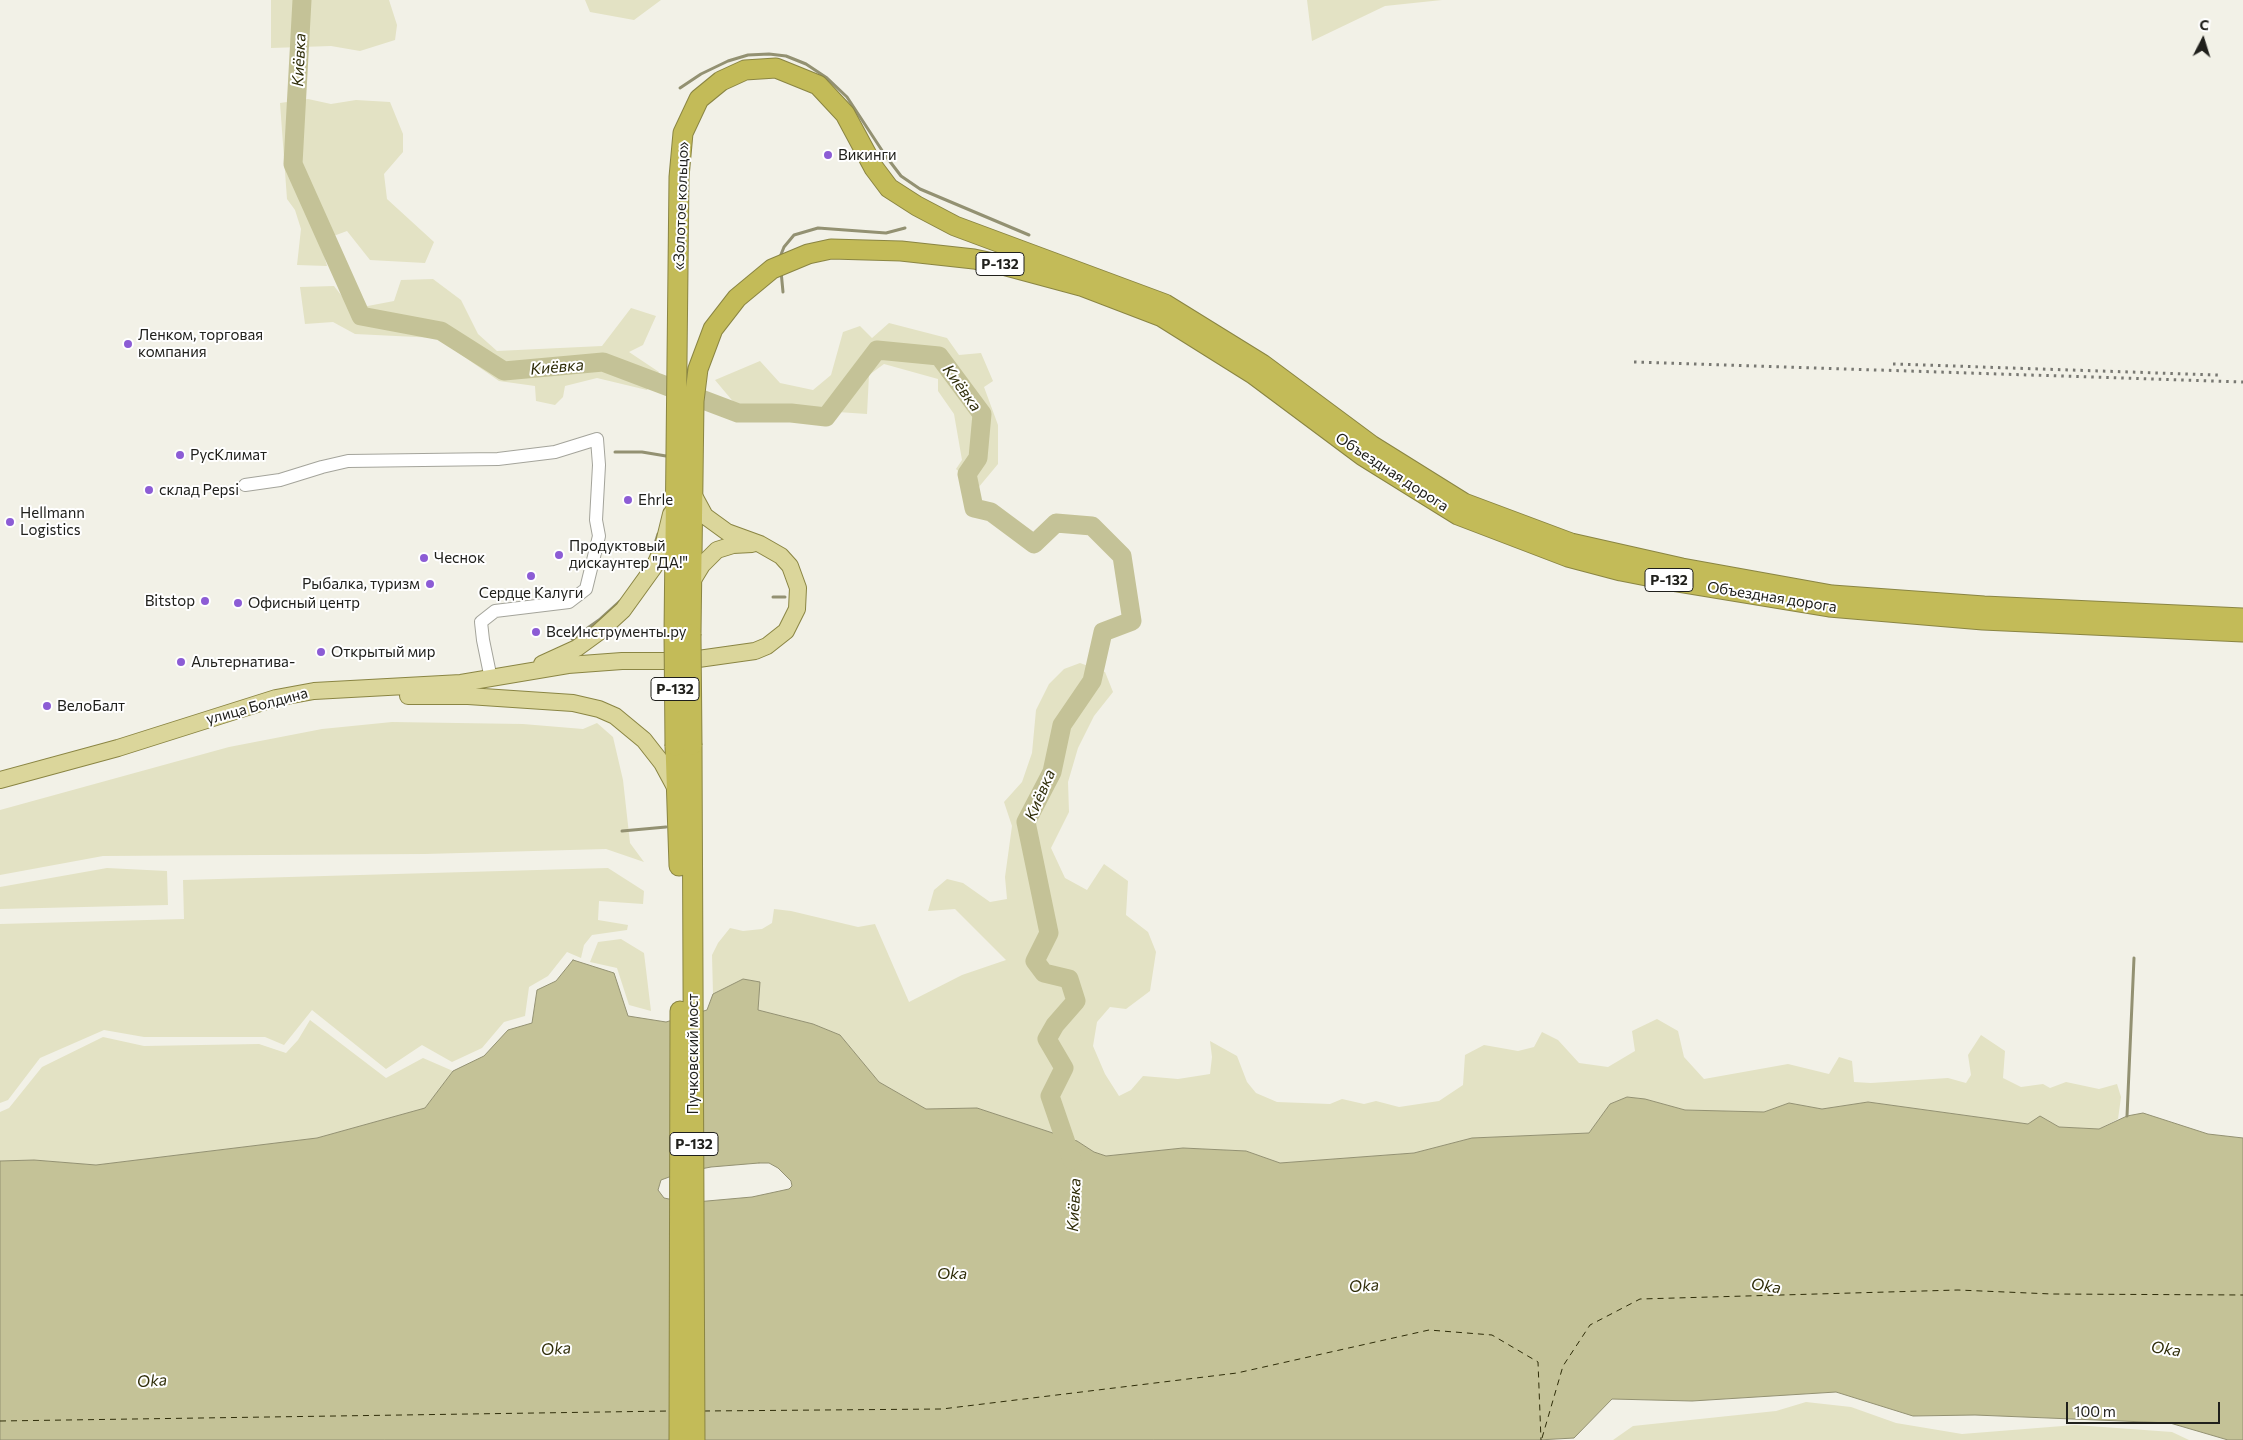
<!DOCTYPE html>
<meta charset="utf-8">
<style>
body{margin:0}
#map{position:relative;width:2243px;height:1440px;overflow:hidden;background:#f2f1e7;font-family:Commissioner,sans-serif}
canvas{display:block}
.north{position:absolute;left:2178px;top:15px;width:50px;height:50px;-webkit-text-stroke:4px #fff;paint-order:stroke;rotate:5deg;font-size:14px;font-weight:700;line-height:20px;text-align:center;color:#20201c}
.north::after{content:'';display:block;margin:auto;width:18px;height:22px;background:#20201c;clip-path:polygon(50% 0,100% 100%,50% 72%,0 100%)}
.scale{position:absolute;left:2066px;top:1402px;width:154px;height:22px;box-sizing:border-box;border:2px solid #20201c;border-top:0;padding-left:6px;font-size:15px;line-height:18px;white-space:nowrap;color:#20201c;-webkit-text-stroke:4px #fff;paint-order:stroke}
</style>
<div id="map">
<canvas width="2243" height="1440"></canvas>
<div class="north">С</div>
<div class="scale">100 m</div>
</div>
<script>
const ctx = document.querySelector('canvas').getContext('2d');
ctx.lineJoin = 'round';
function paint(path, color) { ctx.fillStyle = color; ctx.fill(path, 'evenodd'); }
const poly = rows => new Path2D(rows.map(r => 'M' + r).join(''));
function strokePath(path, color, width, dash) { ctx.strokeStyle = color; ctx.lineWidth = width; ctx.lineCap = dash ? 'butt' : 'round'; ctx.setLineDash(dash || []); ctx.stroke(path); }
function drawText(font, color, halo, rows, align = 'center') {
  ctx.font = font + ' Commissioner,sans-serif'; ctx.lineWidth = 4; ctx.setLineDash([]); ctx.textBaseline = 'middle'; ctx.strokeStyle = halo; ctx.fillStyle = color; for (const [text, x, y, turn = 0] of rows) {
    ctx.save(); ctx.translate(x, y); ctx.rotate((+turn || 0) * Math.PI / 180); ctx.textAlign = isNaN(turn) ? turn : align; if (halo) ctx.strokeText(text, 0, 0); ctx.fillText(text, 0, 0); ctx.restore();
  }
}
paint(poly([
 [271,0,389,0,397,25,395,40,360,51,331,46,271,48],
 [585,0,661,0,634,20,590,12],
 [1307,0,1442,0,1385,6,1312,41],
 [308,99,331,104,356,100,390,102,403,134,403,152,384,174,387,199,434,242,425,263,370,260,347,231,320,241,327,266,297,265,301,229,295,210,287,199,280,103],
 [433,279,461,300,478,334,497,351,602,346,631,308,656,316,643,345,629,352,659,372,647,390,597,378,565,386,563,397,555,405,536,401,535,386,499,381,437,338,355,334,333,322,305,324,300,287,334,286,352,309,394,301,401,280],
 [889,323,947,338,959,355,981,353,993,381,984,387,998,425,998,464,978,488,956,469,962,460,954,414,938,391,938,379,884,364,869,375,867,414,736,405,715,380,760,361,780,383,813,390,831,375,843,332,860,326,872,338],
 [1080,663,1105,672,1113,692,1094,716,1078,748,1068,782,1069,812,1051,848,1065,878,1087,890,1104,864,1128,881,1126,915,1148,932,1156,952,1150,991,1126,1009,1110,1007,1097,1022,1093,1046,1105,1074,1119,1096,1131,1090,1143,1076,1178,1079,1210,1074,1212,1057,1210,1041,1237,1056,1247,1082,1256,1093,1277,1102,1330,1104,1342,1099,1364,1104,1376,1101,1399,1107,1439,1101,1463,1085,1465,1055,1484,1045,1518,1051,1534,1047,1542,1032,1558,1040,1579,1063,1608,1067,1635,1051,1632,1031,1657,1019,1678,1031,1684,1057,1704,1079,1788,1064,1829,1074,1839,1057,1852,1061,1854,1082,1871,1083,1948,1078,1966,1083,1971,1075,1968,1055,1981,1035,2005,1051,2003,1078,2021,1087,2043,1084,2050,1088,2066,1082,2099,1089,2117,1084,2121,1097,2118,1119,2099,1129,2059,1127,2041,1117,2028,1124,1868,1102,1822,1109,1789,1103,1764,1112,1685,1110,1645,1099,1627,1097,1610,1104,1589,1133,1472,1138,1414,1153,1280,1163,1246,1151,1183,1148,1106,1156,1094,1152,1077,1141,977,1108,926,1109,879,1082,840,1035,813,1024,758,1010,760,982,743,979,713,994,712,955,718,943,730,928,743,931,762,929,772,923,774,909,791,911,858,927,875,924,909,1002,962,975,1006,960,955,909,928,911,934,890,947,879,963,883,990,902,1007,899,1005,877,1012,826,1004,802,1022,782,1032,753,1036,710,1049,684,1064,669],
 [392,722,523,724,583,729,597,723,613,737,623,780,630,843,644,862,606,849,425,854,103,856,0,875,0,810,229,747,322,729],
 [107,868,167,871,168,905,0,909,0,887],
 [608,868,644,891,643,904,599,901,598,920,628,925,627,930,592,935,584,945,581,958,567,952,548,976,529,987,525,1016,504,1022,482,1048,452,1062,422,1045,386,1069,312,1010,284,1045,265,1037,144,1037,104,1030,40,1058,8,1100,0,1103,0,924,184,919,183,880],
 [621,939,644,953,651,1011,629,1005,617,968,590,962,598,942],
 [310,1020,386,1078,423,1058,453,1071,425,1108,317,1138,96,1165,34,1160,0,1161,0,1112,9,1108,42,1067,103,1037,144,1046,259,1044,286,1053,298,1040],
 [1806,1402,1851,1407,1896,1423,1962,1434,2075,1425,2172,1432,2189,1440,1613,1440,1633,1426,1776,1411]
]), '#e3e2c4');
const water = poly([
 [573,960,614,973,628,1016,666,1022,707,1010,713,994,743,979,760,982,758,1010,813,1024,840,1035,879,1082,926,1109,977,1108,1077,1141,1094,1152,1106,1156,1183,1148,1246,1151,1280,1163,1414,1153,1472,1138,1589,1133,1610,1104,1627,1097,1645,1099,1685,1110,1764,1112,1789,1103,1822,1109,1868,1102,2028,1124,2040,1116,2059,1127,2099,1129,2127,1116,2143,1113,2208,1134,2243,1138,2243,1440,2228,1440,2170,1423,1975,1415,1913,1416,1836,1392,1692,1401,1612,1399,1574,1438,1538,1440,0,1440,0,1161,34,1160,96,1165,317,1138,425,1108,453,1071,484,1056,508,1030,532,1023,537,990,556,981,573,960],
 [759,1163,769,1163,778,1168,791,1181,792,1186,789,1189,752,1197,696,1202,669,1199,664,1198,658,1190,661,1180,680,1173,711,1167,759,1163]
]);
paint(water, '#c4c297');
strokePath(water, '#939172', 1);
strokePath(poly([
 [680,88,701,74,728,61,748,55,769,54,786,56,806,64,827,78,847,97,885,155,901,176,920,189,1029,235],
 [780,257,784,247,794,235,818,228,886,233,905,228],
 [781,271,783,292],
 [615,452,642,452,666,456],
 [653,550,658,534],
 [773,597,785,597],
 [572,639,599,620,620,601],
 [622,831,666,827],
 [2127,1116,2134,958]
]), '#939172', 3);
strokePath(poly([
 [302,0,293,164,361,316,441,331,504,371,603,362,738,413,791,413,826,417,877,350,939,356,982,414,978,458,967,474,974,508,991,512,1034,544,1056,523,1092,526,1122,556,1132,621,1103,632,1092,681,1062,725,1052,772,1026,822,1049,933,1035,961,1044,973,1069,979,1076,1001,1055,1025,1047,1039,1064,1068,1050,1096,1072,1160]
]), '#c4c297', 19);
strokePath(poly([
 [704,1411,942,1409,1237,1373,1429,1330,1492,1335,1538,1362,1541,1440],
 [0,1421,670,1411],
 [1542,1438,1563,1366,1590,1325,1640,1299,1958,1290,2052,1294,2243,1295]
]), '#2f2d09', 1, [6, 5]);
const minor = poly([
 [245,485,280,480,322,467,348,461,498,459,555,452,597,439,599,465,596,520,599,536,586,589,569,602,495,611,481,622,483,640,491,679]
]);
const major = poly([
 [691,583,702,565,717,550,733,545,752,544],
 [542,664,577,648,599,632,623,610,654,567,663,547,671,514],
 [408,696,468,696,573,703,599,709,615,716,644,740,662,763,676,789],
 [0,780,118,748,276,698,314,691,461,683,568,665,622,661,684,661,755,651,767,646,786,631,797,609,798,588,790,566,781,556,760,544,727,532,705,516,692,492]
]);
const highway = poly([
 [674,633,679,177,683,133,699,99,721,81,745,70,776,68,818,85,845,114,874,168,889,188,917,206,955,226,1165,304,1262,364,1371,445,1464,503,1571,543,1682,568,1832,595,1984,606,2243,618],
 [691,634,694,401,698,369,713,329,737,298,772,269,808,254,831,249,901,251,974,259,1003,265,1081,286,1162,317,1253,374,1363,456,1458,515,1568,557,1621,571,1677,582,1829,607,1983,620,2243,632],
 [692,745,695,1440],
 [675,746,679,866],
 [679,1440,680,1011]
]);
strokePath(minor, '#a4a49b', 14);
strokePath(major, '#8a8543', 18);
strokePath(highway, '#8a8543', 21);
strokePath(minor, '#fff', 12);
strokePath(major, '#dbd69b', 16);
strokePath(highway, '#c3bb58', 19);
strokePath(poly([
 [1634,362,2243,382],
 [1893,364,2218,375]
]), '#787872', 3, [2.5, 5]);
const highwayBridge = poly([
 [674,633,675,746],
 [691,634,692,745]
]);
strokePath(highwayBridge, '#8a8543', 21, []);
strokePath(highwayBridge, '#c3bb58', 19);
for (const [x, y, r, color] of [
 [828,155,5,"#8c5cd5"],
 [128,344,5,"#8c5cd5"],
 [180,455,5,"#8c5cd5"],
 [149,490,5,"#8c5cd5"],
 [628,500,5,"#8c5cd5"],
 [10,522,5,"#8c5cd5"],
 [559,555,5,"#8c5cd5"],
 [424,558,5,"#8c5cd5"],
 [531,576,5,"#8c5cd5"],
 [430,584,5,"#8c5cd5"],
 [205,601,5,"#8c5cd5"],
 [238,603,5,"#8c5cd5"],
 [536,632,5,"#8c5cd5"],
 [321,652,5,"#8c5cd5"],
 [181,662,5,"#8c5cd5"],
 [47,706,5,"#8c5cd5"]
]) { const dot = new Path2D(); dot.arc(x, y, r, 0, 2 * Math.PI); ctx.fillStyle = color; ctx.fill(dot); strokePath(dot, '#fff', 2); }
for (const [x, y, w] of [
 [1000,264,48],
 [1669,580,48],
 [675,689,48],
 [694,1144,48]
]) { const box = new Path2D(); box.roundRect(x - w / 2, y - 11.5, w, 23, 4); ctx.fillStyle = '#fff'; ctx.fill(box); strokePath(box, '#20201c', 1); }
drawText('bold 14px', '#20201c', null, [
 ["Р-132",1000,264],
 ["Р-132",1669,580],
 ["Р-132",675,689],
 ["Р-132",694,1144]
]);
drawText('15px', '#20201c', '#fff', [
 ["Викинги",838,155],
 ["Ленком, торговая",138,335],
 ["компания",138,352],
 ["РусКлимат",190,455],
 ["склад Pepsi",159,490],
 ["Ehrle",638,500],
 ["Hellmann",20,513],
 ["Logistics",20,530],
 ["Продуктовый",569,546],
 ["дискаунтер \"ДА!\"",569,563],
 ["Чеснок",434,558],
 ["Рыбалка, туризм",420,584,"right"],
 ["Сердце Калуги",531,593,"center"],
 ["Bitstop",195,601,"right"],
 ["Офисный центр",248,603],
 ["ВсеИнструменты.ру",546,632],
 ["Открытый мир",331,652],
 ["Альтернатива-",191,662],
 ["ВелоБалт",57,706]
], 'left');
drawText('15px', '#20201c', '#fff', [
 ["«Золотое кольцо»",681,206,-88],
 ["Объездная дорога",1392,472,33],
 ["Объездная дорога",1772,597,9],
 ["улица Болдина",257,706,-15],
 ["Пучковский мост",693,1054,-90]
]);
drawText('italic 16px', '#2f2d09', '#fff', [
 ["Киёвка",299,60,-87],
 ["Киёвка",557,367,-5],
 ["Киёвка",962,388,54],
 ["Киёвка",1040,795,-67],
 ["Киёвка",1074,1205,-87],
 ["Oka",952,1274],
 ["Oka",1364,1286,-4],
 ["Oka",1766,1286,9],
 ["Oka",556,1349,-4],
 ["Oka",2166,1349,9],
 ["Oka",152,1381,-4]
]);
</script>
